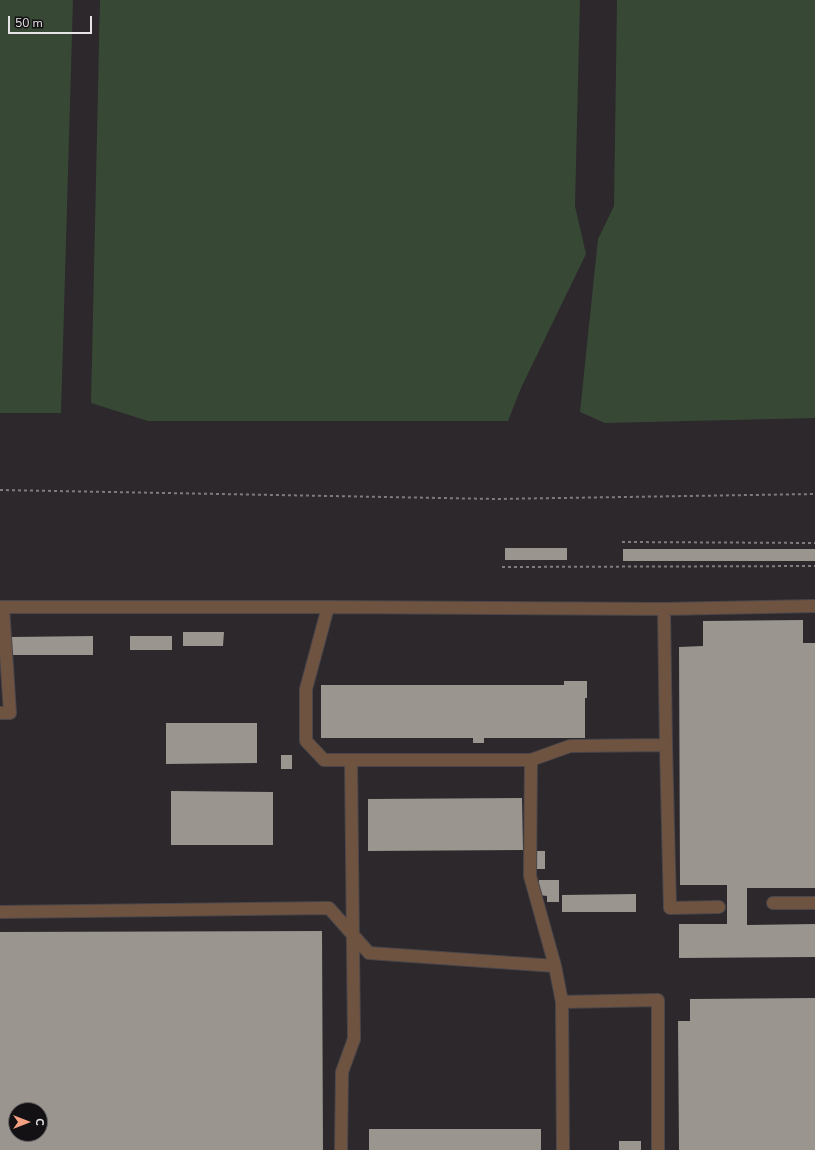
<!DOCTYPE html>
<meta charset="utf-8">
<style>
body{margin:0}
#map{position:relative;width:815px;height:1150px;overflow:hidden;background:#2c282c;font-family:"Nunito Sans",sans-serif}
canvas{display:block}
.north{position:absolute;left:8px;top:1102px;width:40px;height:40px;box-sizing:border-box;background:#131113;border:1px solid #686568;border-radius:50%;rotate:90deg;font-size:11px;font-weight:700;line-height:16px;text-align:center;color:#e7e4e7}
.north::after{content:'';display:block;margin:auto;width:14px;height:18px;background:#f39f82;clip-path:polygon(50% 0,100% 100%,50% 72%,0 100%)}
.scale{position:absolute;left:8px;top:16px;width:84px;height:18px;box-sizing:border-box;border:2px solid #e7e4e7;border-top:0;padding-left:5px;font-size:12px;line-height:14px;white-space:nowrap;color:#e7e4e7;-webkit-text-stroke:3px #131113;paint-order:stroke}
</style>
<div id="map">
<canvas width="815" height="1150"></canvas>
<div class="north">С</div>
<div class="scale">50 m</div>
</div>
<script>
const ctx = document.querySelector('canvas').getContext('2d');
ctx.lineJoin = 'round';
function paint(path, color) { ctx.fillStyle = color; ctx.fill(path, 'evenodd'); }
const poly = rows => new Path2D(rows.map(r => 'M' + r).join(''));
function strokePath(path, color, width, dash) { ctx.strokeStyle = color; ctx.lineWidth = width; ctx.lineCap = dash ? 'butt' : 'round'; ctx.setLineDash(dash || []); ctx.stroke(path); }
paint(poly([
 [0,0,73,0,61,413,0,413],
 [100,0,580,0,575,206,586,254,521,388,508,421,148,421,91,403],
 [617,0,815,0,815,418,605,423,580,412,598,239,614,206]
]), '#374835');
paint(poly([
 [505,548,567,548,567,560,505,560],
 [623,549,815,549,815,561,623,561],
 [803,620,803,643,815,643,815,888,747,888,747,925,815,924,815,957,679,958,679,924,727,924,727,885,680,885,679,647,703,646,703,621],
 [183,632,224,632,223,646,183,646],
 [93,636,93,655,11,655,11,637],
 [130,636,172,636,172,650,130,650],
 [564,681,587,681,587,698,585,698,585,738,484,738,484,743,473,743,473,738,321,738,321,685,564,685],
 [166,723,257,723,257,763,166,764],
 [281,755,292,755,292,769,281,769],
 [171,791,273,792,273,845,171,845],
 [522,798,523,850,368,851,368,799],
 [534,851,545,851,545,869,534,869],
 [539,880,559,880,559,902,547,902,547,896,539,895],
 [636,894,636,912,562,912,562,895],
 [322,931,323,1150,0,1150,0,932],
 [16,1110,40,1110,40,1134,16,1134],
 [815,998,815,1150,679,1150,678,1021,690,1021,690,999],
 [369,1129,541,1129,541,1150,369,1150],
 [619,1141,641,1141,641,1150,619,1150]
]), '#9a958f');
const minor = poly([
 [0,607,328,607,306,689,306,741,324,760,531,760],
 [328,607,664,609],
 [0,713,10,713,3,607],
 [773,903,815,903],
 [719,907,670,908,666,745,664,609,815,606],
 [0,912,329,908,369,953,555,966,562,1002],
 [555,966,530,876,531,760,570,746,666,745],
 [341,1150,342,1072,354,1039,351,760],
 [563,1150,562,1002,658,1000,658,1150]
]);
strokePath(minor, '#4a464a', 14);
strokePath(poly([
 [0,490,496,499,815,494],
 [622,542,815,543],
 [502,567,815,566]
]), '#7f7b7f', 2, [3, 3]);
strokePath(minor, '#6f5341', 12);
</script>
